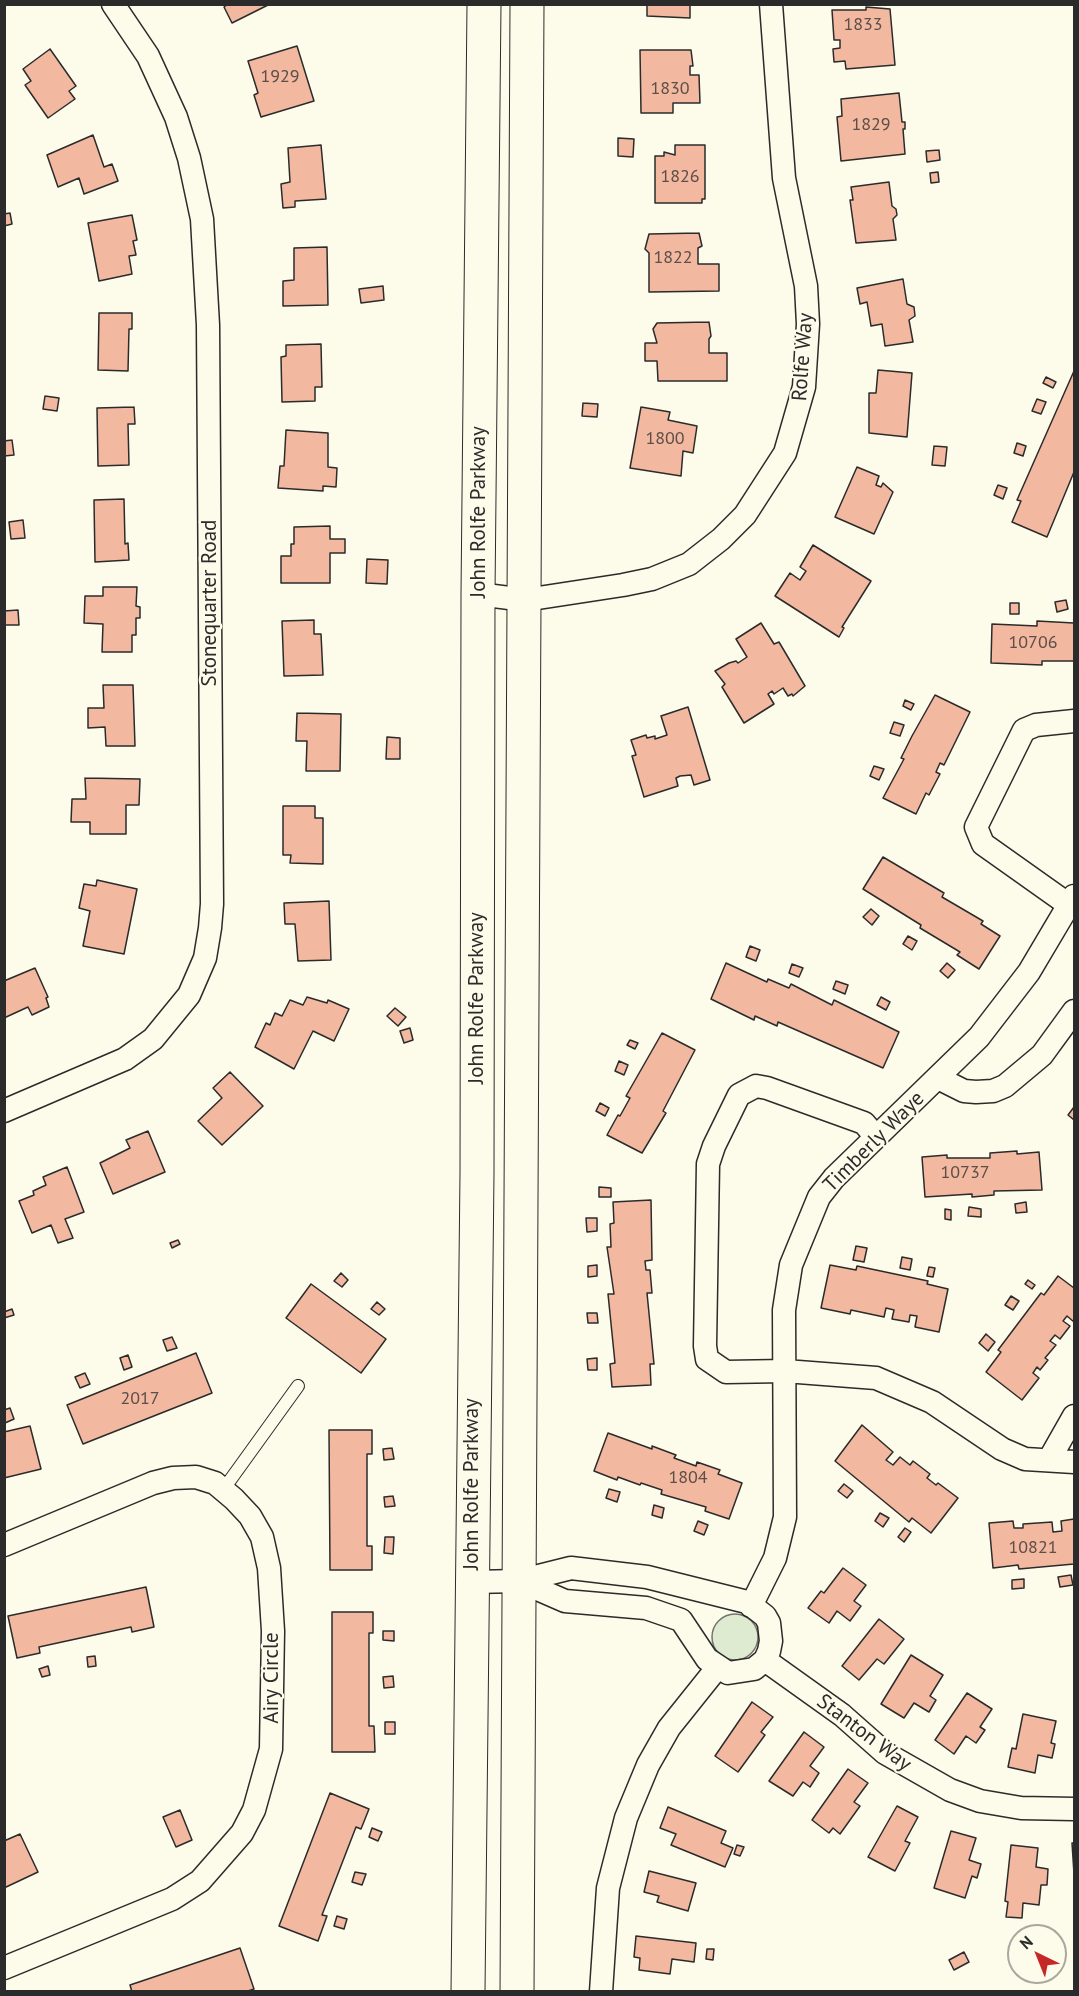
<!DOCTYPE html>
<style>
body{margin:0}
#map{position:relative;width:1079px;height:1996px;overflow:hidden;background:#fdfbea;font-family:"PT Sans",sans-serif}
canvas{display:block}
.frame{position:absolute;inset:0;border:6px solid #2b2b2b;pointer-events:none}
.north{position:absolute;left:1007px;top:1924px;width:60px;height:60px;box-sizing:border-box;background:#fdfbea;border:2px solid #a9a89e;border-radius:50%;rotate:317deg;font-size:16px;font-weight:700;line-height:24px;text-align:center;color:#2b2b2b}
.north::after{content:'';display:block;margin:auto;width:21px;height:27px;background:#c62828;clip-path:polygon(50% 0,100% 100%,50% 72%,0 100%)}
</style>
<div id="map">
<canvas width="1079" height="1996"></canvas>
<div class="frame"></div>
<div class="north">N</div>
</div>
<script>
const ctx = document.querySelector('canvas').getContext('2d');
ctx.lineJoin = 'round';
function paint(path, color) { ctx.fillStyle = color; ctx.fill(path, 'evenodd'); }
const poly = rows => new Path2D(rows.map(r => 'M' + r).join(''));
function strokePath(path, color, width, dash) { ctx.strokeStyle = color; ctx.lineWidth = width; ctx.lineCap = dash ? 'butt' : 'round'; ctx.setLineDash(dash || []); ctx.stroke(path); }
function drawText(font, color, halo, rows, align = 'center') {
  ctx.font = font + ' "PT Sans",sans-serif'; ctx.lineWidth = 4.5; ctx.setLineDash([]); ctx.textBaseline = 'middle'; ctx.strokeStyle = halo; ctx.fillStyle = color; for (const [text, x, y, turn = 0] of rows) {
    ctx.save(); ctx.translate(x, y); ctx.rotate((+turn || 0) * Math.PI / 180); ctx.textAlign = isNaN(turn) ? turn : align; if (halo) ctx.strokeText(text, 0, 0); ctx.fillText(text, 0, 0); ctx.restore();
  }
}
const green = poly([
 '712 1637a23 23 0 1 1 46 0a23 23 0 1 1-46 0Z'
]);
paint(green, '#deebd1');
strokePath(green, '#74746e', 1.5);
const building = poly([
 [270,4,232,23,224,7,228,4,270,4],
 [647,4,690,4,690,18,647,16,647,4],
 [866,7,890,9,895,65,846,69,845,61,834,62,833,49,840,48,840,40,834,40,832,10,866,10,866,7],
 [297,46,314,101,261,117,254,95,258,93,248,61,297,46],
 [50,49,76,86,69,91,75,99,48,118,25,85,31,81,23,69,50,49],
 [640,50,691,50,693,66,690,66,690,75,699,75,700,103,673,103,673,113,641,113,640,50],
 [899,93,902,122,905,122,905,129,903,129,905,154,841,161,837,117,842,116,841,99,899,93],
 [93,135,104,167,112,164,118,181,84,194,79,178,58,187,47,155,93,135],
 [618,138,634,139,633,157,618,156,618,138],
 [321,145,326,199,295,201,295,207,283,208,281,184,290,182,288,148,321,145],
 [675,145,705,145,705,199,702,199,702,203,655,203,655,156,664,156,664,152,675,155,675,145],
 [939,150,940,160,927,162,926,151,939,150],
 [938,172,939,182,931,183,930,173,938,172],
 [889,182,892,206,896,209,897,215,893,219,896,240,856,243,850,200,853,200,851,187,889,182],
 [10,213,12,224,4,226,4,214,10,213],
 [132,215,137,240,133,241,136,255,129,256,132,274,99,281,88,223,132,215],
 [699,233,702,246,698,248,698,264,719,264,719,291,649,292,649,253,645,249,649,234,699,233],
 [327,247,328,305,283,306,283,281,294,280,294,248,327,247],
 [903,279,907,304,914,307,915,316,909,320,913,342,885,346,882,324,871,326,867,302,860,304,857,288,903,279],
 [383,286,384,300,361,303,359,289,383,286],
 [99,313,132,313,132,329,129,329,128,371,98,370,99,313],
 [709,322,711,336,709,339,709,353,727,353,727,381,658,381,657,361,645,361,645,343,657,343,653,329,657,323,709,322],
 [321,344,322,387,315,387,315,401,282,402,281,357,286,356,286,345,321,344],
 [878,370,912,373,907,437,869,433,869,393,876,393,878,370],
 [1074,371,1074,472,1047,537,1012,522,1021,501,1017,500,1074,371],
 [1046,377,1056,382,1053,388,1043,383,1046,377],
 [45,396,59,398,57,411,43,409,45,396],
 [1037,399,1046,402,1041,414,1032,411,1037,399],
 [583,403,598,404,597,417,582,416,583,403],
 [134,407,135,424,128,424,129,465,98,466,97,408,134,407],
 [641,407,670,412,668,420,697,426,693,453,683,451,681,476,630,468,641,407],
 [286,430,328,433,328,467,337,468,336,487,323,486,323,491,278,488,280,466,284,466,286,430],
 [12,440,14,455,4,456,4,441,12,440],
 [1017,443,1026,446,1023,456,1014,453,1017,443],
 [934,446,947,447,945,466,932,465,934,446],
 [857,467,879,476,876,485,881,487,883,483,893,492,874,534,835,517,857,467],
 [998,485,1007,488,1003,499,994,495,998,485],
 [124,499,125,544,128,543,129,560,95,562,94,500,124,499],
 [23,520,25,538,11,539,9,522,23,520],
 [330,526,330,539,345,539,345,553,330,553,330,583,281,583,281,556,291,556,291,544,294,544,294,527,330,526],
 [813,545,871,581,842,627,844,628,839,637,775,596,790,573,800,580,806,571,800,567,813,545],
 [367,559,388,560,387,584,366,583,367,559],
 [103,587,137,587,136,606,140,607,140,618,136,618,136,635,132,635,132,652,102,652,103,624,84,623,85,596,103,596,103,587],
 [1066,600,1068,609,1057,612,1055,602,1066,600],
 [1010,603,1019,603,1019,614,1010,614,1010,603],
 [18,610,19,625,4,625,4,611,18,610],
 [314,620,314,634,321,634,323,675,284,676,282,621,314,620],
 [1037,621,1074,623,1074,661,1042,661,1042,665,991,663,992,624,1037,626,1037,621],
 [761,623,774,644,779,642,805,686,793,696,792,694,788,696,783,688,774,694,772,691,768,694,774,704,744,723,722,687,725,684,715,671,729,663,736,661,738,663,747,657,736,639,761,623],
 [103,685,133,685,135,746,106,746,105,727,88,728,88,708,104,708,103,685],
 [935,695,970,712,944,765,940,763,936,772,940,774,929,795,926,793,916,814,883,798,904,759,901,758,912,736,935,695],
 [905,700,914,704,911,710,903,706,905,700],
 [688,707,710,780,694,785,691,775,680,776,676,778,678,786,644,797,632,756,636,755,631,740,646,735,647,738,655,736,655,739,667,735,661,716,688,707],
 [297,713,341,714,340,771,306,771,307,741,296,741,297,713],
 [894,722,904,725,900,736,890,733,894,722],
 [387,737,400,738,400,759,386,759,387,737],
 [874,766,884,769,879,780,870,776,874,766],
 [85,778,140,779,139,805,126,805,126,834,90,834,90,822,71,822,72,799,86,799,85,778],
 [283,806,315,806,315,818,323,818,323,864,290,863,291,855,283,855,283,806],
 [883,857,944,893,942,897,983,921,981,924,1000,936,979,969,957,955,960,952,920,928,921,925,863,889,883,857],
 [97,880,137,889,124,954,83,946,90,911,79,908,84,884,96,886,97,880],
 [329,901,331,960,298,961,295,924,285,924,284,903,329,901],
 [871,909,879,916,872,925,863,917,871,909],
 [908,936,917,941,912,950,903,944,908,936],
 [750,946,760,950,756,961,746,957,750,946],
 [726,963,767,982,768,979,789,988,791,984,832,1005,834,1000,899,1032,883,1068,778,1022,777,1026,755,1016,754,1020,711,999,726,963],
 [947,963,955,970,948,978,940,971,947,963],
 [792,964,803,968,799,977,789,973,792,964],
 [35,968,48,997,46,998,49,1007,32,1015,28,1007,4,1018,4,981,35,968],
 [836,981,848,985,845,994,833,989,836,981],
 [307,997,327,1003,328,1000,349,1009,334,1041,313,1031,294,1069,255,1047,266,1023,270,1025,275,1013,282,1016,290,1000,303,1005,307,997],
 [881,997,890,1002,886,1010,877,1005,881,997],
 [395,1008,406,1017,398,1026,387,1016,395,1008],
 [410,1028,413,1040,404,1043,400,1031,410,1028],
 [662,1033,695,1050,663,1111,666,1113,642,1153,607,1135,618,1115,620,1116,630,1098,626,1096,662,1033],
 [630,1040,638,1043,635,1049,627,1045,630,1040],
 [619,1061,628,1065,624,1075,615,1071,619,1061],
 [230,1072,263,1106,222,1145,198,1121,222,1098,213,1088,230,1072],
 [600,1103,609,1108,605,1116,596,1111,600,1103],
 [1074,1107,1074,1120,1068,1115,1074,1107],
 [148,1131,165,1172,113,1194,100,1163,130,1148,126,1140,148,1131],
 [1017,1151,1017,1154,1039,1152,1042,1190,994,1191,994,1195,972,1197,972,1194,925,1197,922,1157,947,1155,947,1158,990,1158,990,1153,1017,1151],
 [67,1167,84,1212,65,1219,73,1238,58,1243,51,1225,32,1233,19,1201,34,1195,33,1191,46,1185,43,1177,67,1167],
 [599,1187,611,1188,611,1197,599,1197,599,1187],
 [651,1200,652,1260,645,1261,646,1270,650,1270,652,1293,647,1293,654,1364,650,1364,651,1385,612,1387,610,1364,615,1363,608,1294,614,1294,607,1247,611,1247,610,1224,614,1223,613,1202,651,1200],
 [1026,1202,1027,1212,1016,1213,1015,1204,1026,1202],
 [969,1207,981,1209,981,1217,968,1216,969,1207],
 [945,1209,951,1210,951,1220,945,1219,945,1209],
 [586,1218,597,1218,597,1231,587,1232,586,1218],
 [178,1240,180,1244,172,1248,170,1243,178,1240],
 [856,1246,867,1248,864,1262,853,1260,856,1246],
 [902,1257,912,1259,910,1270,900,1268,902,1257],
 [597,1265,597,1276,588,1277,588,1266,597,1265],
 [830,1265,856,1270,857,1266,928,1281,927,1284,948,1289,939,1332,915,1327,917,1316,910,1315,909,1322,892,1319,894,1310,886,1308,884,1317,851,1310,850,1314,821,1308,830,1265],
 [929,1267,935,1268,933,1277,927,1276,929,1267],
 [341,1273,348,1280,342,1287,334,1281,341,1273],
 [1058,1276,1074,1288,1074,1322,1067,1316,1063,1321,1070,1326,1060,1339,1055,1335,1050,1341,1056,1345,1045,1358,1048,1360,1040,1370,1037,1367,1033,1373,1039,1378,1022,1400,986,1372,1001,1352,998,1350,1041,1293,1044,1295,1058,1276],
 [1028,1280,1035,1285,1032,1289,1025,1284,1028,1280],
 [311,1284,386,1339,361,1373,286,1318,311,1284],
 [1011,1296,1019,1301,1013,1310,1005,1305,1011,1296],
 [377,1302,385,1309,379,1315,371,1309,377,1302],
 [12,1309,14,1315,4,1318,4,1312,12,1309],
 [587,1313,597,1313,598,1323,588,1323,587,1313],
 [986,1334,995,1342,988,1351,979,1343,986,1334],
 [172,1337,177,1348,167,1351,163,1340,172,1337],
 [196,1353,212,1393,83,1444,67,1405,196,1353],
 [128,1355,132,1367,124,1370,120,1358,128,1355],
 [597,1358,597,1370,588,1370,587,1359,597,1358],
 [85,1373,90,1384,80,1388,75,1377,85,1373],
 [10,1408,14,1419,5,1423,4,1410,10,1408],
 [862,1425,893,1452,886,1460,893,1465,900,1457,910,1465,913,1461,930,1474,927,1478,936,1485,938,1483,958,1498,931,1533,912,1518,909,1522,835,1461,862,1425],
 [30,1426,41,1469,4,1478,4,1432,30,1426],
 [329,1430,372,1430,372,1454,367,1454,367,1546,372,1546,372,1570,330,1570,329,1430],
 [608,1433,652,1449,652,1446,676,1455,674,1458,696,1466,697,1462,720,1470,718,1474,742,1483,729,1519,705,1511,706,1507,661,1494,662,1490,641,1483,640,1485,618,1477,617,1480,594,1471,608,1433],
 [392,1448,394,1459,384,1460,383,1449,392,1448],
 [844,1484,853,1491,847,1498,838,1491,844,1484],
 [609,1489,620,1492,617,1502,606,1498,609,1489],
 [393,1496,395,1506,385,1507,384,1497,393,1496],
 [654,1505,664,1508,662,1518,652,1515,654,1505],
 [880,1513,889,1518,883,1527,875,1521,880,1513],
 [1074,1519,1074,1564,1019,1569,1018,1565,993,1568,989,1523,1013,1521,1014,1528,1023,1528,1023,1524,1052,1522,1053,1532,1062,1531,1061,1521,1074,1519],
 [698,1521,708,1525,704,1535,694,1531,698,1521],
 [905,1528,911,1532,904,1542,898,1537,905,1528],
 [385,1537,394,1537,393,1554,384,1553,385,1537],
 [843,1568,866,1585,854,1601,861,1606,850,1621,837,1611,829,1623,808,1608,821,1591,824,1593,843,1568],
 [1071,1575,1073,1585,1060,1587,1058,1577,1071,1575],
 [1024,1579,1024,1588,1012,1589,1012,1580,1024,1579],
 [146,1587,154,1627,132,1632,131,1627,39,1647,40,1653,17,1658,8,1616,146,1587],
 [332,1612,373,1612,373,1633,369,1633,369,1726,374,1726,375,1752,332,1752,332,1612],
 [879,1619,904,1639,884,1664,877,1659,859,1680,842,1666,879,1619],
 [383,1631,394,1631,394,1641,383,1640,383,1631],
 [911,1655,943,1675,930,1696,936,1700,929,1712,914,1703,904,1718,881,1704,911,1655],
 [95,1656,96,1666,88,1667,87,1657,95,1656],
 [48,1666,50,1675,42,1677,39,1669,48,1666],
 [393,1676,394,1687,384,1688,383,1677,393,1676],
 [967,1693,992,1709,980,1727,985,1730,976,1743,966,1736,954,1754,935,1740,967,1693],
 [752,1702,773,1717,761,1732,765,1735,738,1772,715,1756,752,1702],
 [1023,1714,1056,1721,1051,1743,1055,1744,1052,1758,1038,1755,1035,1773,1008,1767,1012,1748,1016,1749,1023,1714],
 [385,1722,395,1722,395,1734,385,1734,385,1722],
 [804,1732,824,1747,810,1766,819,1773,810,1787,803,1782,793,1796,769,1781,804,1732],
 [848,1769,868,1783,854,1802,860,1806,840,1834,833,1828,829,1833,812,1820,848,1769],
 [330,1793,369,1809,361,1829,356,1827,322,1915,327,1916,318,1941,279,1926,330,1793],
 [897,1806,918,1817,905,1841,910,1843,895,1871,868,1857,897,1806],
 [668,1807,726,1831,721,1843,733,1848,725,1867,671,1845,676,1834,660,1828,668,1807],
 [180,1810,192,1840,176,1847,163,1817,180,1810],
 [372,1828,382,1832,378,1841,369,1837,372,1828],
 [951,1831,976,1838,969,1860,981,1864,977,1878,972,1876,965,1898,934,1888,951,1831],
 [20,1834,38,1872,4,1888,4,1841,20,1834],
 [1072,1843,1074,1843,1074,1874,1072,1843],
 [737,1845,744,1847,740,1856,734,1854,737,1845],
 [1011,1845,1038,1848,1036,1867,1048,1869,1047,1885,1041,1885,1039,1905,1023,1903,1022,1918,1006,1917,1008,1902,1005,1901,1011,1845],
 [649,1871,696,1883,688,1911,657,1902,659,1896,644,1892,649,1871],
 [355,1872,366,1874,362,1885,352,1882,355,1872],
 [337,1916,347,1919,344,1929,334,1926,337,1916],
 [636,1936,696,1943,694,1962,672,1959,670,1974,639,1970,640,1958,634,1957,636,1936],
 [240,1948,254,1989,245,1992,132,1992,130,1985,240,1948],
 [707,1949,714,1949,713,1960,706,1959,707,1949],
 [964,1952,969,1962,954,1970,949,1960,964,1952]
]);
paint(building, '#f2b8a0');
strokePath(building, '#2b2b2b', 1.5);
const service = poly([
 [223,1490,298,1386]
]);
const minor = poly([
 [478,594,525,600,623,585,652,579,689,564,721,539,745,515,785,453,804,387,808,324,806,286,784,178,771,4],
 [1069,905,983,844,976,827,1024,730,1036,725,1074,721],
 [938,1078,964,1091,976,1092,993,1091,1005,1086,1042,1055,1074,1011],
 [4,1111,125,1059,153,1039,189,995,205,958,210,928,212,904,208,325,202,219,189,158,176,117,148,56,113,4],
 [876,1137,864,1123,767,1088,756,1086,739,1095,714,1146,708,1164,705,1346,707,1359,726,1372,785,1371,876,1378,932,1402,1002,1449,1025,1459,1074,1462],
 [1049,1460,1074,1416],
 [4,1545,153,1483,173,1478,196,1477,215,1483,234,1499,250,1516,262,1537,269,1568,273,1631,271,1749,254,1810,242,1833,200,1881,172,1899,4,1968],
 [472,1582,519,1581,571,1568,647,1577,747,1602,765,1616,769,1623,771,1641,769,1651,765,1660,754,1669,728,1673,707,1659,681,1620,646,1608,565,1601,519,1581],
 [751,1606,775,1558,785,1517,784,1310,791,1265,819,1197,834,1178,979,1037,1029,972,1074,896],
 [765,1660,842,1715,885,1753,950,1790,980,1801,1021,1808,1074,1809],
 [601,1992,608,1888,626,1818,648,1765,669,1728,717,1668]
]);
const secondary = poly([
 [468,1992,477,1173,478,594,484,4],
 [517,1992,527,4]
]);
strokePath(service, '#2b2b2b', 14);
strokePath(minor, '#2b2b2b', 25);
strokePath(secondary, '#2b2b2b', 35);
strokePath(service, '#fdfbea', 12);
strokePath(minor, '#fdfbea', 22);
strokePath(secondary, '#fdfbea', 33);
drawText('18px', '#5d4e48', null, [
 ["1833",863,25],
 ["1929",280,77],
 ["1830",670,89],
 ["1829",871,125],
 ["1826",680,177],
 ["1822",673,258],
 ["1800",665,439],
 ["10706",1033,643],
 ["10737",965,1173],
 ["2017",140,1399],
 ["1804",688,1478],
 ["10821",1033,1548]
]);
drawText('21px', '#2b2b2b', '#fdfbea', [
 ["Rolfe Way",803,357,-86],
 ["John Rolfe Parkway",479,512,-90],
 ["Stonequarter Road",210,603,-90],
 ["John Rolfe Parkway",477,998,-90],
 ["Timberly Waye",874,1142,-45],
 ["John Rolfe Parkway",472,1484,-90],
 ["Airy Circle",272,1678,-90],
 ["Stanton Way",864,1733,37]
]);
</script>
